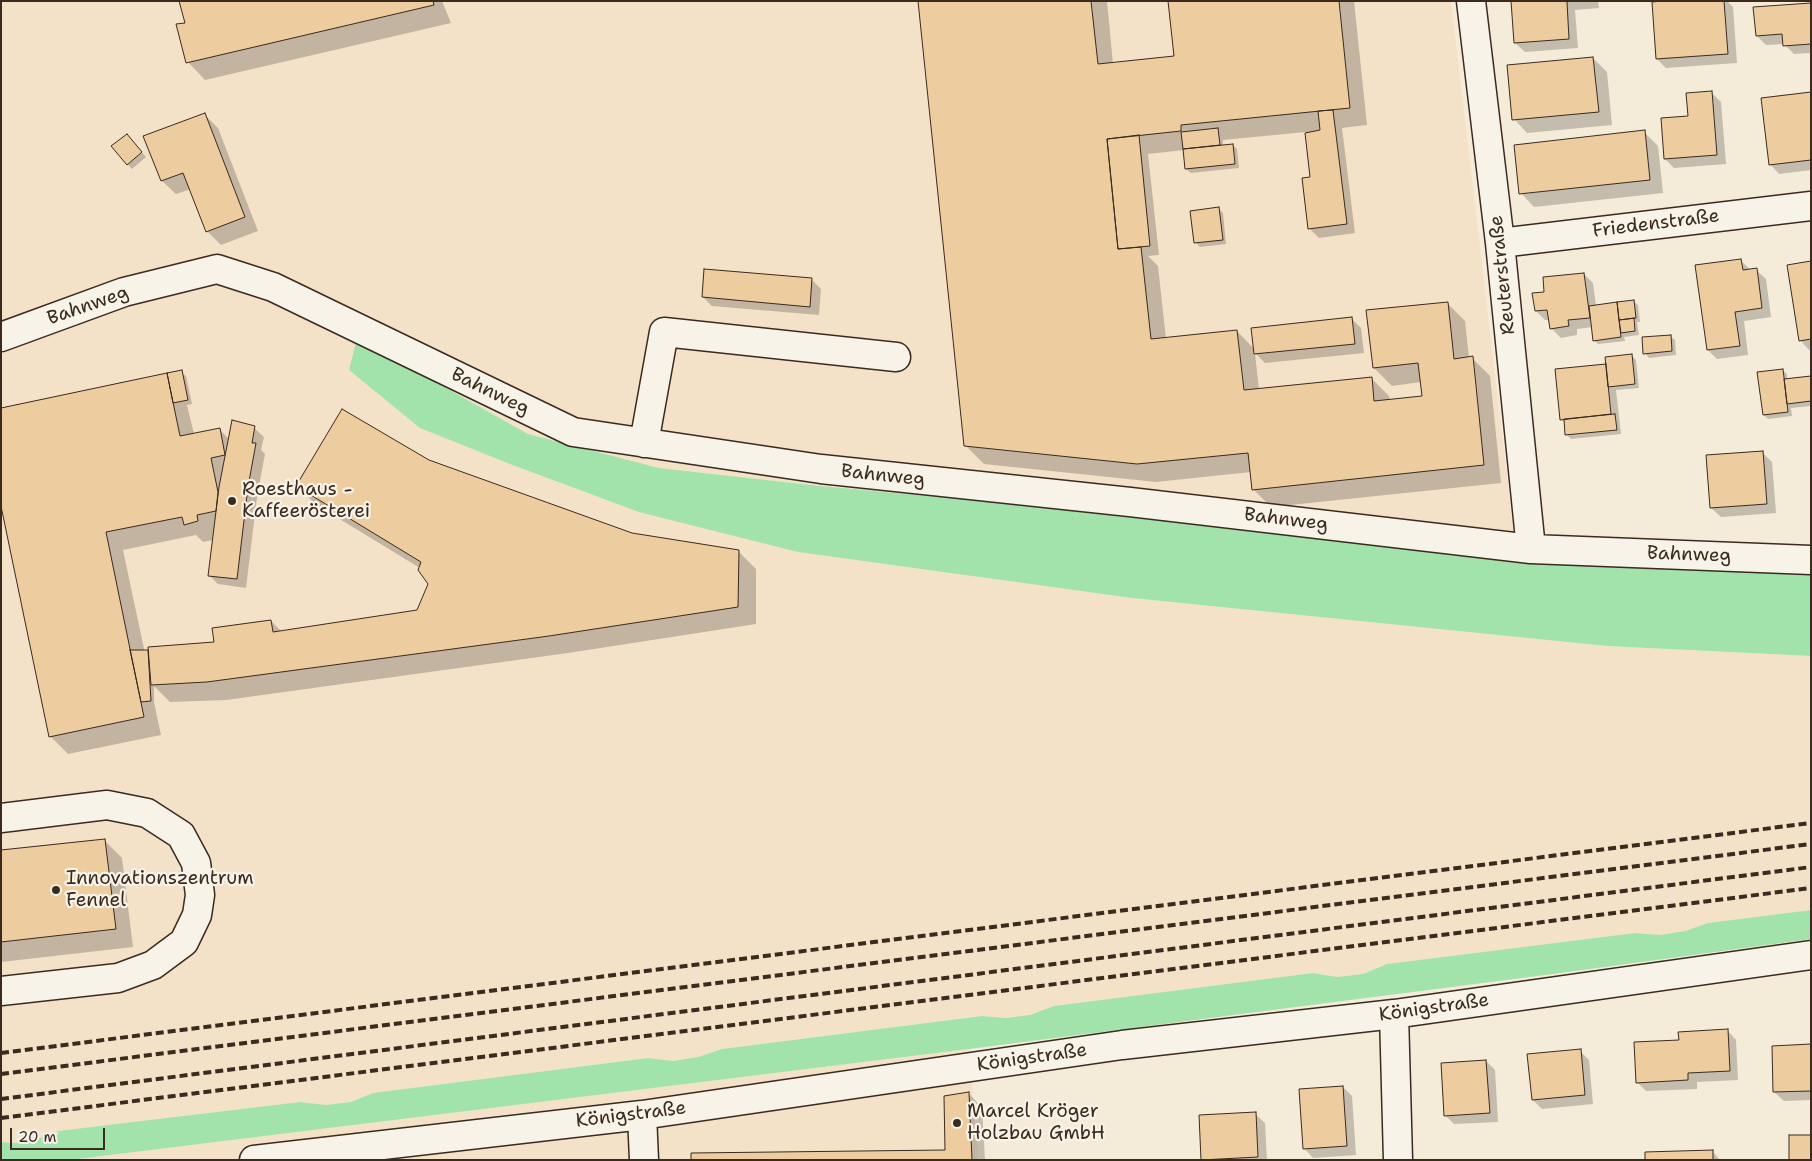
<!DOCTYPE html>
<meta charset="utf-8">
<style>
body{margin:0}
#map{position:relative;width:1812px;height:1161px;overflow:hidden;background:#f5ebd9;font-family:"Shantell Sans",sans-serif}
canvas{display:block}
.frame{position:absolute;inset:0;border:2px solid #3b2a1e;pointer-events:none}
.scale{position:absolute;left:10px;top:1128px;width:95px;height:22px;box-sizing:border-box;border:2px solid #3b2a1e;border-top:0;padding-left:6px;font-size:15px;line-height:18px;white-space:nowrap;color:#3b2a1e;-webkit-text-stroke:4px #f7f3e8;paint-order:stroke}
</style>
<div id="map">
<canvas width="1812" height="1161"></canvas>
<div class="frame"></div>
<div class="scale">20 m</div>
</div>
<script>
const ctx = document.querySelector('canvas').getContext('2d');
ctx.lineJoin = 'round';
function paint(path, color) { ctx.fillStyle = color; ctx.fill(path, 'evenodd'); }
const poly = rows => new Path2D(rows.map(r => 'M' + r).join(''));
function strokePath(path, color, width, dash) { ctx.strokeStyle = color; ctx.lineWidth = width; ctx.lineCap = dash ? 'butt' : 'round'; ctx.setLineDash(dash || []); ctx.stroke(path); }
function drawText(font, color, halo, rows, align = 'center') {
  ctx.font = font + ' "Shantell Sans",sans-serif'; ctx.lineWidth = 4.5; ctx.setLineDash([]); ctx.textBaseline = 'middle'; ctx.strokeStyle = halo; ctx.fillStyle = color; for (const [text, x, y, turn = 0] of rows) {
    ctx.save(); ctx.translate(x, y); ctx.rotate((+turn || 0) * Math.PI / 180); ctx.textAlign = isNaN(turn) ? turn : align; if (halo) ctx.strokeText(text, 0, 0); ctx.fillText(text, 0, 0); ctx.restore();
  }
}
paint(poly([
 [1,1,1451,1,1516,553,1180,519,820,486,659,468,528,434,357,338,349,370,798,552,1132,598,1607,646,1811,656,1811,910,1708,923,1685,931,1660,935,1635,933,1387,964,1363,974,1337,977,1313,973,1054,1006,1030,1015,1006,1018,982,1016,722,1049,698,1057,673,1061,648,1058,373,1093,351,1102,326,1105,300,1102,58,1131,32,1140,14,1143,1,1142],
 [969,1049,978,1160,70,1160]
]), '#f3e2c8');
paint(poly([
 [357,338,528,434,659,468,820,486,1180,519,1811,573,1811,656,1607,646,1132,598,798,552,639,512,510,464,420,428,349,370],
 [1811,910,1811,939,1553,974,969,1049,70,1160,1,1160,1,1142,14,1143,32,1141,58,1131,300,1102,326,1105,351,1102,373,1093,648,1058,673,1061,698,1057,722,1049,982,1016,1006,1018,1030,1015,1054,1006,1313,973,1337,977,1363,974,1387,964,1635,933,1660,935,1685,931,1708,923]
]), '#a2e3ac');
paint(poly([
 [180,1,442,1,451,23,205,80,188,62,187,24],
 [919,1,1107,1,1113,64,1176,57,1170,1,1354,1,1367,125,1342,128,1355,233,1319,238,1310,229,1312,178,1306,132,1223,140,1223,146,1233,145,1237,149,1239,168,1191,173,1186,169,1184,150,1148,154,1159,255,1148,256,1158,266,1166,339,1237,331,1255,350,1352,319,1361,328,1364,353,1265,363,1255,353,1259,390,1371,378,1389,396,1390,401,1423,397,1421,382,1392,386,1374,368,1447,303,1465,321,1469,358,1472,358,1490,376,1501,483,1271,507,1253,489,1251,472,1156,482,984,464,966,446],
 [1512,1,1598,1,1599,8,1575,10,1578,48,1525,52,1515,43],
 [1680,1,1727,1,1733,7,1737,63,1666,68,1657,59],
 [1811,4,1811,53,1794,54,1784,44,1766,45,1757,36],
 [1593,58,1607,72,1612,125,1527,133,1514,119],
 [1712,93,1721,102,1726,164,1674,168,1665,159,1690,117],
 [1811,94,1811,170,1779,174,1770,164],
 [204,114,218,128,258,231,221,245,207,231,191,189,176,194,162,181,145,137],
 [1644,132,1658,146,1663,193,1534,207,1521,193],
 [131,140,146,157,132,169,113,147],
 [1218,208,1223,213,1226,244,1200,247,1196,243,1192,212],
 [1740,260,1750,269,1756,270,1766,279,1771,317,1744,321,1748,355,1717,359,1708,350],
 [1811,263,1811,349,1809,350,1800,340],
 [1584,274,1593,283,1596,306,1633,301,1638,305,1640,322,1637,322,1639,335,1624,337,1625,341,1598,344,1594,340,1593,327,1577,329,1577,335,1561,338,1551,328,1550,320,1545,320,1536,311,1546,293],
 [812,280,821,289,819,315,712,306,703,297],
 [1670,336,1675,340,1676,355,1649,358,1645,353],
 [1632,356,1636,360,1639,388,1616,390,1621,434,1571,439,1566,434,1565,423,1561,419,1607,366],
 [1782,370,1787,374,1787,380,1811,377,1811,406,1791,408,1792,416,1768,419,1764,415],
 [181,372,186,376,192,404,187,405,194,434,219,429,229,439,254,428,264,437,261,450,265,454,257,497,246,588,218,584,209,575,213,540,203,542,196,535,123,550,150,677,215,643,271,621,282,632,418,611,429,583,420,568,315,504,297,486,429,462,631,534,738,551,756,569,756,624,568,653,226,700,170,702,154,686,154,702,161,735,68,754,50,736,1,500],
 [1763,453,1772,462,1776,513,1721,517,1711,508],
 [104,840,122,858,133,947,1,962,1,851],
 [1727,1030,1736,1040,1738,1080,1697,1082,1697,1089,1646,1091,1637,1082,1680,1041],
 [1811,1046,1811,1100,1784,1101,1774,1092],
 [1580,1051,1589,1060,1593,1104,1542,1109,1533,1100],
 [1486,1061,1495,1070,1498,1122,1454,1124,1445,1115],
 [1343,1087,1352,1096,1356,1155,1313,1158,1304,1148],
 [968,1093,982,1107,985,1160,692,1160,946,1151],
 [1255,1114,1265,1123,1267,1160,1203,1160],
 [1712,1151,1720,1160,1646,1160]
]), '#0003');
const building = poly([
 [179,1,433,1,434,5,186,63,176,24,185,23,179,1],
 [918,1,1091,1,1098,64,1174,56,1168,1,1339,1,1350,108,1181,125,1181,131,1107,139,1118,249,1141,247,1151,339,1237,330,1244,390,1372,377,1374,401,1422,396,1418,363,1373,368,1366,310,1448,302,1454,359,1473,356,1484,465,1252,490,1248,453,1137,464,964,446,918,1],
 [1511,1,1570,1,1567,2,1569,39,1514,43,1511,1],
 [1663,1,1724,1,1728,54,1656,59,1652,2,1663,1],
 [1811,3,1811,44,1783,46,1782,34,1756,36,1753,7,1811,3],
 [1593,57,1599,112,1512,120,1507,65,1593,57],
 [1712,91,1717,155,1664,159,1661,118,1688,116,1686,93,1712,91],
 [1811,92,1811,160,1769,165,1761,98,1811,92],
 [1333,110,1347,224,1308,229,1302,178,1310,177,1305,133,1320,130,1318,111,1333,110],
 [205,113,245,217,206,232,183,173,161,181,143,136,205,113],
 [1218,128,1220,145,1183,149,1181,132,1218,128],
 [1645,130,1650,180,1519,194,1514,145,1645,130],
 [127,134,142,152,127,165,111,146,127,134],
 [1139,135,1150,246,1118,249,1107,139,1139,135],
 [1233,144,1235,164,1185,169,1183,149,1233,144],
 [1219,207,1223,240,1194,243,1190,211,1219,207],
 [1741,259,1743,270,1757,268,1762,308,1735,312,1740,346,1707,350,1695,265,1741,259],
 [1811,261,1811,339,1799,341,1787,265,1811,261],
 [704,269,812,278,810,307,702,297,704,269],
 [1584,273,1590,318,1568,320,1569,326,1550,329,1547,310,1535,311,1532,293,1544,292,1543,277,1584,273],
 [1634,300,1636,318,1619,320,1617,302,1634,300],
 [1617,302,1621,337,1593,341,1589,306,1617,302],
 [1352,317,1355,344,1254,354,1251,328,1352,317],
 [1634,318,1635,331,1621,333,1619,320,1634,318],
 [1671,335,1672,351,1643,354,1642,337,1671,335],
 [1632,354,1635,384,1608,387,1605,357,1632,354],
 [1606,364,1611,414,1560,420,1555,369,1606,364],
 [1783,369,1788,412,1763,415,1757,372,1783,369],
 [182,370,188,400,173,403,167,373,182,370],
 [167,373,180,436,220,428,225,455,211,458,218,492,216,511,197,515,198,521,184,525,182,517,106,532,144,717,49,737,1,506,1,408,167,373],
 [1811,376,1811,401,1787,404,1784,379,1811,376],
 [342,409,429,460,632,533,739,550,738,607,549,636,207,682,151,685,148,647,214,642,212,628,271,620,273,632,417,610,428,584,418,570,421,562,296,486,342,409],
 [1615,414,1617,430,1565,435,1564,419,1615,414],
 [232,420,255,426,252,443,256,443,248,487,237,579,208,576,219,487,232,420],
 [1763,451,1767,504,1710,508,1706,455,1763,451],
 [130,650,148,650,151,701,141,702,130,650],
 [105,839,116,929,1,942,1,850,105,839],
 [1728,1029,1730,1071,1688,1073,1688,1080,1636,1083,1634,1042,1679,1040,1678,1032,1728,1029],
 [1811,1044,1811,1091,1773,1092,1772,1046,1811,1044],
 [1581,1049,1585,1095,1532,1100,1527,1054,1581,1049],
 [1486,1060,1490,1113,1444,1116,1441,1063,1486,1060],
 [1343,1086,1347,1146,1303,1149,1299,1089,1343,1086],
 [969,1092,972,1160,691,1160,691,1153,945,1150,944,1096,969,1092],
 [1256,1112,1258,1157,1201,1160,1199,1115,1256,1112],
 [1789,1135,1811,1135,1811,1160,1789,1160,1789,1135],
 [1713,1150,1713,1160,1645,1160,1645,1152,1713,1150]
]);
paint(building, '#edcd9f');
strokePath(building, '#3b2a1e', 1);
const minor = poly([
 [1471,1,1500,243,1531,549],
 [1500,243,1811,206],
 [1,337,124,292,217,269,273,287,573,432,821,469,1130,502,1531,549,1811,560],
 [644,443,664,332,896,357],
 [1,818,107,805,147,813,181,835,196,863,200,895,197,915,184,942,153,965,118,978,1,991],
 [1394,1014,1398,1160],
 [642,1115,644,1160],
 [254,1160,642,1115,1122,1045,1394,1014,1811,955]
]);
strokePath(minor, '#3b2a1e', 31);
strokePath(minor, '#f7f3e8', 28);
strokePath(poly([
 [1,1053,1811,823],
 [1,1074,1811,844],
 [1,1099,1811,867],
 [1,1118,1811,888]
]), '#3b2a1e', 4, [8, 4]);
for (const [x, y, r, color] of [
 [232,501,5,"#3b2a1e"],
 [56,890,5,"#3b2a1e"],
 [957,1123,5,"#3b2a1e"]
]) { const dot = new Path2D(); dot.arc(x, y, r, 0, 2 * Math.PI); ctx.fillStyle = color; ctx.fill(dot); strokePath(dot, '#f7f3e8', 2); }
drawText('19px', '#3b2a1e', '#f7f3e8', [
 ["Friedenstraße",1656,224,-7],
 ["Reuterstraße",1503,275,-96],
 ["Bahnweg",88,306,-19],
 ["Bahnweg",490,392,26],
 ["Bahnweg",883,476,6],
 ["Bahnweg",1286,520,7],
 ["Bahnweg",1689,555,2],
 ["Königstraße",1434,1008,-8],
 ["Königstraße",1032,1058,-8],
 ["Königstraße",631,1115,-7]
]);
drawText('19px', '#3b2a1e', '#f7f3e8', [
 ["Roesthaus -",242,490],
 ["Kaffeerösterei",242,512],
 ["Innovationszentrum",66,879],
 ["Fennel",66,901],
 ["Marcel Kröger",967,1112],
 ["Holzbau GmbH",967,1134]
], 'left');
</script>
